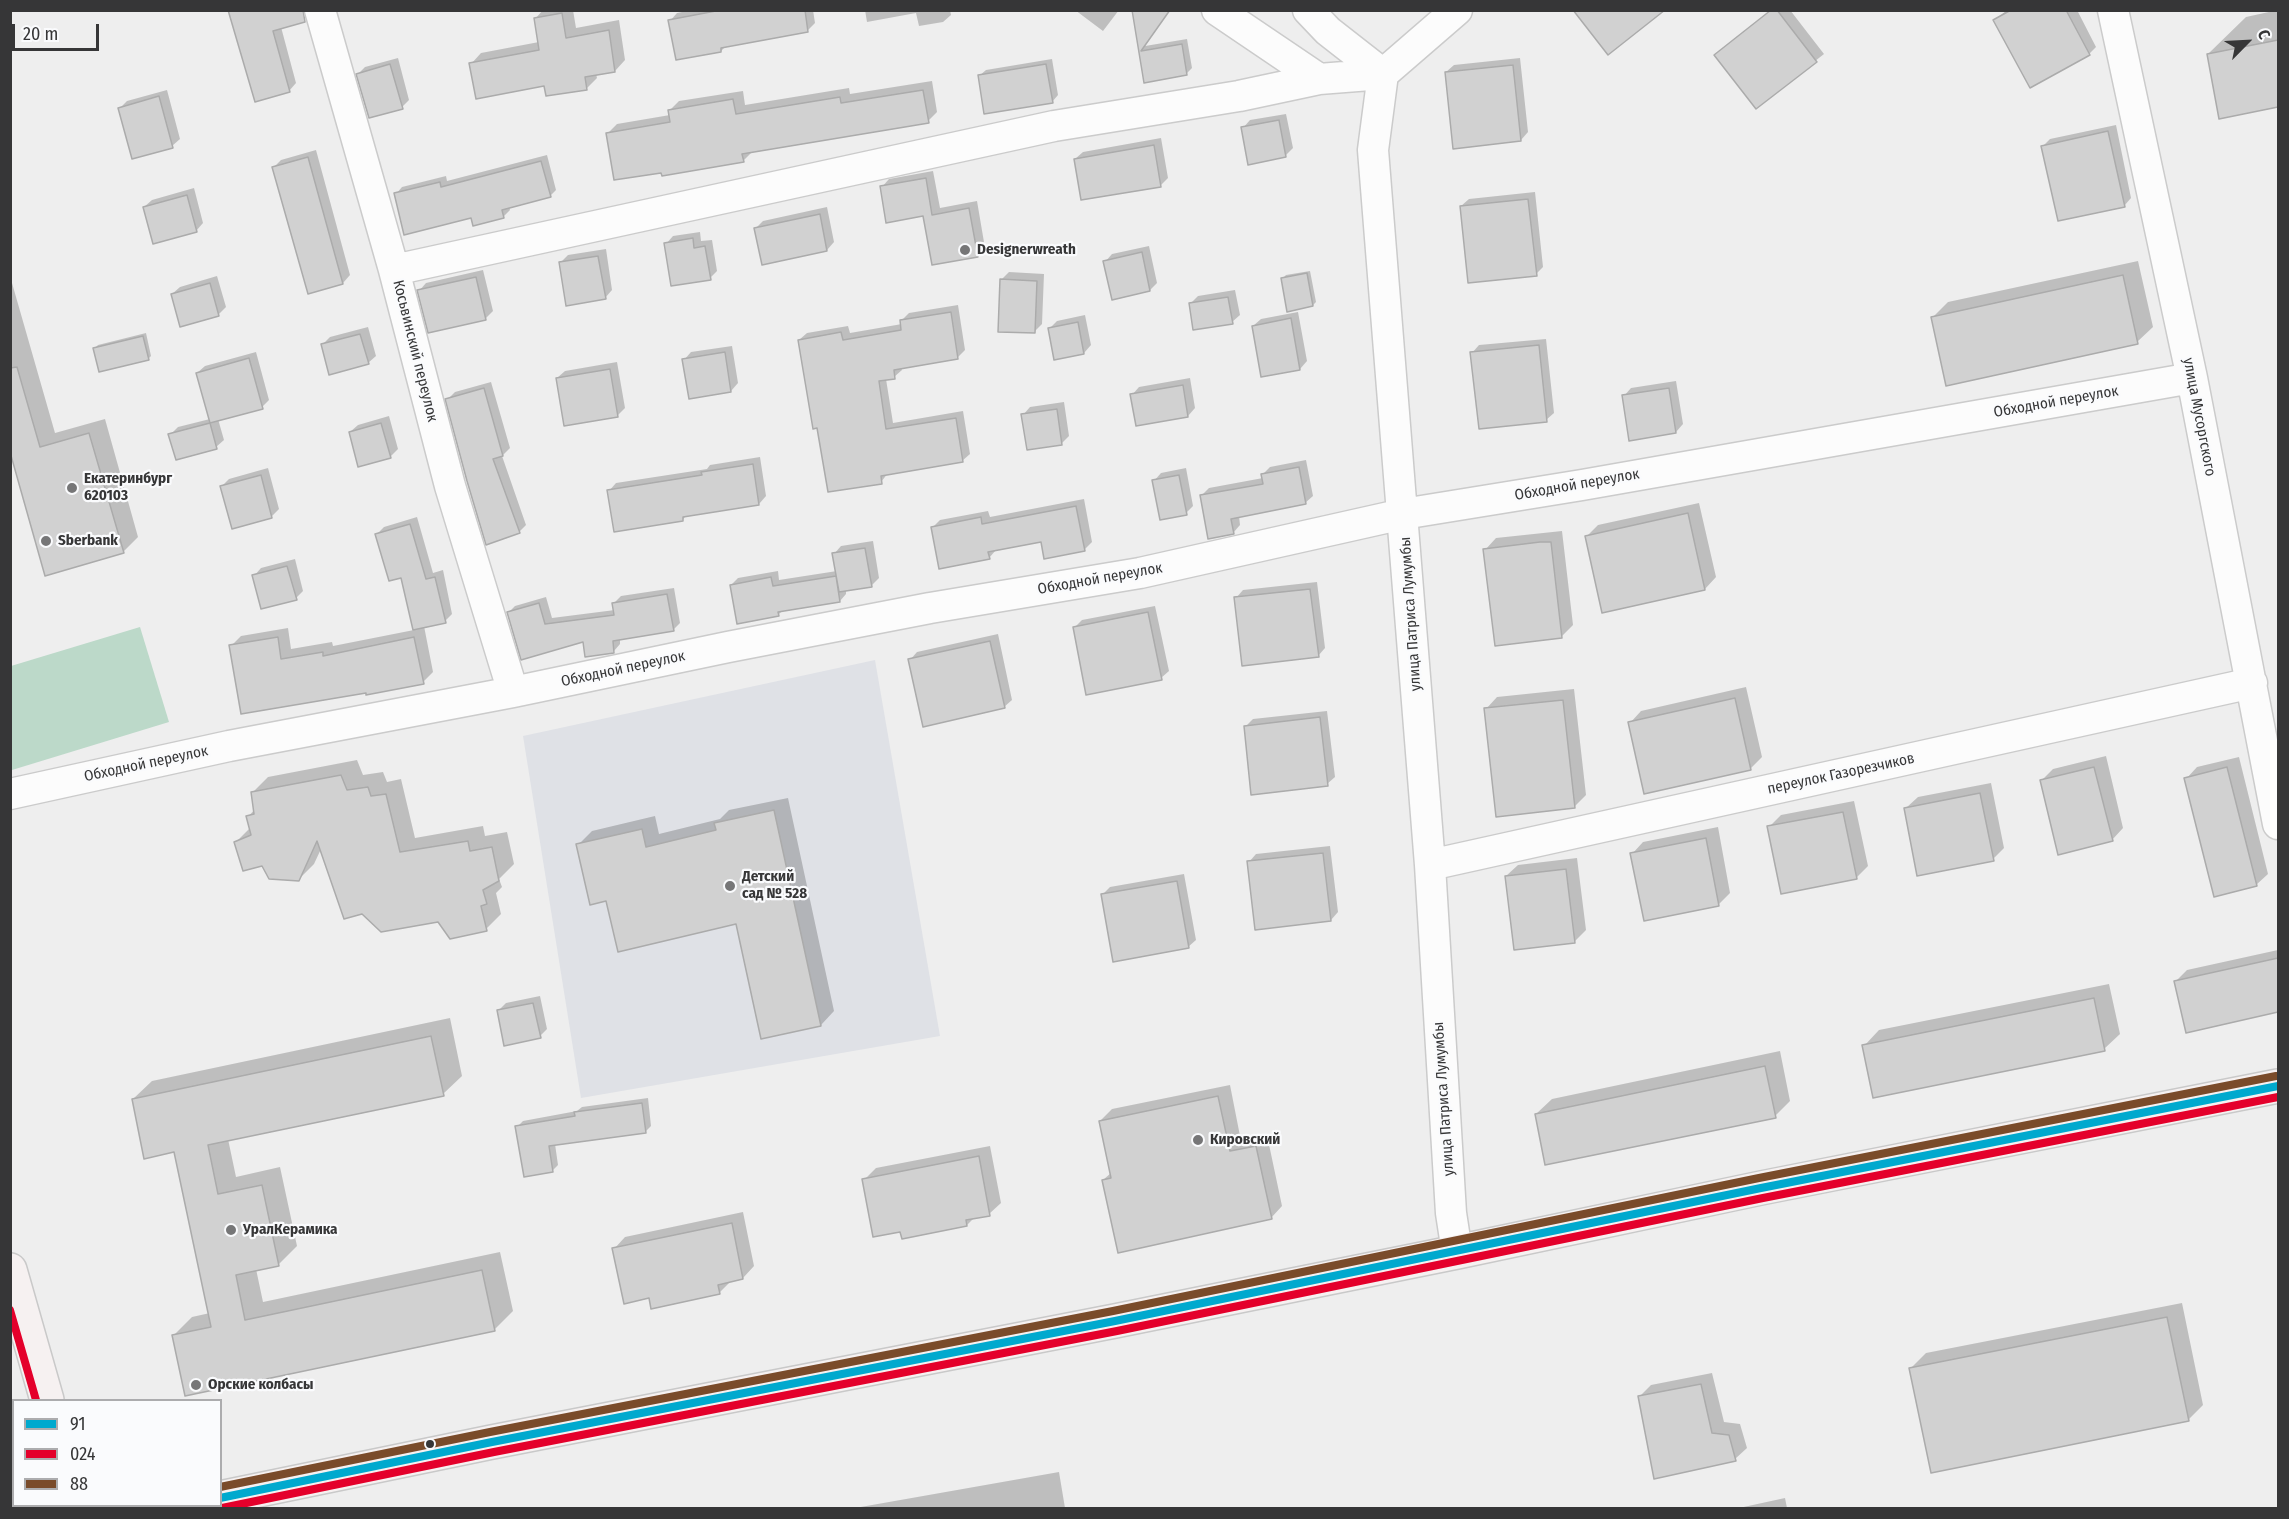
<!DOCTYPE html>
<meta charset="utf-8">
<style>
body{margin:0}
#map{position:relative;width:2289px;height:1519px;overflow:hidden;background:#eee;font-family:"Fira Sans Condensed",sans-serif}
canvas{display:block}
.frame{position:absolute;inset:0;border:12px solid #363637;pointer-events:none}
.legend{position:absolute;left:12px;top:1399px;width:210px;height:108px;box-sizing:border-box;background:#fafbfd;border:2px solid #acacae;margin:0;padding:8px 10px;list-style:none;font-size:18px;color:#363637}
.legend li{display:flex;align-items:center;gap:12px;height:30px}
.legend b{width:30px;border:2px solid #acacae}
.north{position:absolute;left:2217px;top:12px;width:60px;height:60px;-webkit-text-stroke:4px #fafbfd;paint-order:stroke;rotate:66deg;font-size:16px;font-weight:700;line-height:24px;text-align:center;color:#363637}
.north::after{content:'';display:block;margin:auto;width:21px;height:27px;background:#363637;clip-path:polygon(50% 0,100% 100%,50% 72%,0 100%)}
.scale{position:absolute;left:12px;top:24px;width:87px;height:27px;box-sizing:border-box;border:3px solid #363637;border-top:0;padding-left:8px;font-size:18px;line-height:21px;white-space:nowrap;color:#363637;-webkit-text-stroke:4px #fafbfd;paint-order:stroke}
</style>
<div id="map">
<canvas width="2289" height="1519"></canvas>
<div class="frame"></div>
<ul class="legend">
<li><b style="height:8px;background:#00a9ce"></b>91</li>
<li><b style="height:8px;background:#e4002b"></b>024</li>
<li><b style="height:8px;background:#7a4b2a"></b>88</li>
</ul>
<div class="north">С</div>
<div class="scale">20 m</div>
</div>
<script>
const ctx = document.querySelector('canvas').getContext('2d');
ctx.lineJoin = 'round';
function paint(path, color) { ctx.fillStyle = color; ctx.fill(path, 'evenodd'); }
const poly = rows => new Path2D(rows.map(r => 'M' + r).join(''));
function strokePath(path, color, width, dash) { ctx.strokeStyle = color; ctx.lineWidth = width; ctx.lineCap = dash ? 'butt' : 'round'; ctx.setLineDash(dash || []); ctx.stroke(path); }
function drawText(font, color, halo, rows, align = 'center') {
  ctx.font = font + ' "Fira Sans Condensed",sans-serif'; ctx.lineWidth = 4.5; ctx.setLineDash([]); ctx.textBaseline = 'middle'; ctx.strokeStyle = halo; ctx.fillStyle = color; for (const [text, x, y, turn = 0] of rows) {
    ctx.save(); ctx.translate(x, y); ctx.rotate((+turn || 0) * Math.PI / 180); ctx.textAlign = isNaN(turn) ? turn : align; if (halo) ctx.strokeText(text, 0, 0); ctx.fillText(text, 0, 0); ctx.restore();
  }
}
paint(poly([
 [875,660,940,1036,581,1098,523,736]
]), '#dfe1e6');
paint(poly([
 [140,627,169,722,12,770,11,666]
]), '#bcd9c9');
paint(poly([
 [230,10,281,27,296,83,289,91],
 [543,10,573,10,576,28,619,20,625,60,615,71,596,74,597,78,586,89,546,84,471,64,481,53,539,42,535,19],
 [692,10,813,10,815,23,808,30,726,46,721,51,670,21,677,13],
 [865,10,950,10,951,15,943,22,919,26,916,13,867,22],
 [1075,10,1119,10,1103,31],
 [1133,10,1170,10,1145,46,1187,39,1192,68,1186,74,1145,81],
 [1771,10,1790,10,1824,54,1757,107],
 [2007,10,2077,10,2096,47,2089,54,1995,20],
 [2278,10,2278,106,2220,117,2208,54,2246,17],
 [398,58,409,100,402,107,358,74,365,67],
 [1520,58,1528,132,1521,140,1446,72,1454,65],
 [1052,59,1058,95,1052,102,979,76,986,70],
 [932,81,937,112,928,121,753,151,743,161,608,133,617,124,670,115,669,111,679,101,743,91,745,105,849,88,850,94],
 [167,90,180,139,172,146,120,108,127,101],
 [1286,114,1293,148,1285,156,1243,128,1250,120],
 [2116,125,2131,198,2124,206,2043,146,2050,139],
 [1161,138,1168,178,1160,186,1075,159,1083,152],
 [316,150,350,275,343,283,274,167,281,160],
 [547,155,556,190,550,196,509,206,510,210,504,216,474,224,472,217,396,194,402,187,446,176,447,181],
 [933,171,940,208,977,201,985,248,977,256,924,215,882,187,889,179],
 [194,188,203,223,196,231,144,207,152,200],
 [1535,192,1543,267,1536,274,1461,206,1469,199],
 [827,207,834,242,827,250,755,229,763,221],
 [700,232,701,241,712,240,717,271,710,278,666,244,673,236],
 [1149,246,1157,283,1150,290,1105,262,1112,254],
 [606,249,612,290,605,298,561,262,568,255],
 [2138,261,2153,327,2137,342,1932,318,1948,302],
 [483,270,493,311,485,319,419,291,426,283],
 [1310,271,1316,302,1313,305,1282,279,1286,275],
 [1009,272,1044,274,1042,324,1034,332,1001,280],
 [10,276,55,433,105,419,138,537,123,552,12,453,10,454],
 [217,276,226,307,218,315,172,294,180,287],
 [1235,290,1240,315,1232,322,1190,304,1198,296],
 [958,305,965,350,958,357,901,367,902,370,894,377,886,379,893,423,963,411,970,454,962,461,888,473,881,482,818,426,799,340,807,333,848,326,850,333,902,324,901,321,909,313],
 [1298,312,1307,361,1300,369,1253,326,1261,319],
 [1085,315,1091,345,1084,353,1050,328,1057,321],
 [368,327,376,356,368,363,322,345,330,337],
 [146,333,151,356,148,359,95,348,98,345],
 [1546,339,1554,413,1546,420,1472,353,1479,345],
 [732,346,738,383,731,391,684,360,691,352],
 [256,352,269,400,262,407,218,419,224,440,216,447,170,435,178,427,210,419,197,373,205,366],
 [617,362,625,408,617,416,557,378,565,371],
 [1190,378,1195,408,1188,416,1132,395,1139,387],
 [1676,381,1683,424,1676,432,1624,396,1631,388],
 [491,382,510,448,502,456,526,525,519,532,447,400,455,392],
 [1064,402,1069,436,1061,444,1023,415,1030,407],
 [389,416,398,449,390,457,350,432,358,425],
 [760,457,766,496,759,504,687,515,683,519,609,491,616,483,707,469,710,465],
 [1306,460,1313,496,1305,503,1239,516,1240,525,1233,533,1201,496,1209,488,1263,478,1263,474,1270,467],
 [268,468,279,509,272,516,233,527,221,487,229,479],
 [1186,468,1193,506,1186,513,1154,481,1161,473],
 [1084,499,1092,542,1084,550,1042,541,996,550,989,558,932,528,940,520,988,511,990,517],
 [1699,503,1716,577,1705,589,1586,537,1598,525],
 [417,517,433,573,443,570,452,614,445,621,424,626,433,672,423,682,367,693,231,646,241,636,288,628,291,649,332,642,333,646,414,630,402,576,377,534,384,527],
 [1562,531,1573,625,1562,636,1485,550,1496,538],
 [873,541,879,578,871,586,846,590,846,594,840,601,783,610,778,615,731,585,738,578,778,571,779,580,837,571,834,554,841,546],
 [295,559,303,591,296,598,254,576,261,568],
 [1317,582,1325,648,1318,656,1236,598,1243,590],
 [674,588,680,623,673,630,620,638,620,644,614,651,508,613,515,606,546,597,552,618,615,610,614,603,621,596],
 [1155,606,1169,671,1161,678,1074,628,1082,620],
 [998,634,1012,700,1004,707,910,660,917,652],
 [1746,687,1762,757,1750,769,1630,723,1641,711],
 [1574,689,1586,795,1574,807,1486,709,1497,697],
 [1327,711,1335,777,1327,784,1245,727,1253,719],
 [2106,756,2123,828,2112,840,2041,781,2053,769],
 [2239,757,2268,874,2256,885,2186,779,2197,767],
 [357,760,363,775,383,772,387,782,401,779,415,838,483,826,485,836,507,832,514,864,499,879,502,887,496,893,501,914,486,929,439,921,321,849,314,864,299,879,263,865,236,842,250,828,248,817,255,809,253,792,268,777],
 [1991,783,2004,848,1993,859,1906,808,1918,797],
 [788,798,834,1011,821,1025,737,922,607,899,578,845,592,831,655,816,659,834,720,819,729,810],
 [1854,801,1868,866,1856,878,1769,827,1781,815],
 [1718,827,1730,893,1719,904,1632,854,1643,842],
 [1330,846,1338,912,1331,920,1249,862,1256,854],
 [1577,858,1586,930,1575,941,1506,876,1518,865],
 [1184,874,1196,940,1188,947,1103,894,1110,887],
 [2278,950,2278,1011,2187,1031,2176,981,2187,970],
 [2109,984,2120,1034,2104,1049,1864,1046,1879,1030],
 [540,996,547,1029,540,1036,498,1011,506,1003],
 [450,1018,462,1076,443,1094,228,1139,236,1177,280,1167,297,1246,278,1265,256,1269,263,1302,500,1252,513,1311,495,1329,174,1335,192,1317,210,1313,176,1150,133,1099,152,1081],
 [1780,1051,1790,1101,1775,1116,1536,1114,1552,1099],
 [1230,1085,1241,1141,1267,1135,1282,1206,1271,1218,1103,1180,1111,1173,1100,1121,1112,1109],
 [648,1098,651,1126,646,1131,555,1144,558,1165,552,1171,517,1127,523,1121,577,1111,582,1107],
 [990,1146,1001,1203,989,1214,975,1217,967,1225,901,1230,864,1180,876,1168],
 [743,1212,754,1266,743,1278,732,1280,719,1293,650,1296,614,1249,625,1237],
 [2182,1303,2203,1405,2188,1420,1910,1369,1926,1353],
 [1712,1373,1724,1422,1740,1424,1747,1448,1735,1459,1639,1397,1651,1385],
 [11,1441,14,1463,10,1465,10,1441],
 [1059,1472,1065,1508,855,1508],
 [1785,1498,1787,1508,1739,1508]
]), '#0003');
const building = poly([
 [228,10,303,10,305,22,273,31,290,92,255,102,228,10],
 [721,10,805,10,808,32,721,48,721,52,676,60,668,20,721,10],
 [1132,10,1170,10,1141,51,1182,44,1187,75,1144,83,1132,10],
 [1573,10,1665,10,1608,55,1573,10],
 [1771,10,1777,10,1817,62,1756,109,1714,55,1771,10],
 [2011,10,2066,10,2090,55,2030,88,1993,20,2011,10],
 [562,13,566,38,609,30,615,72,585,77,587,90,546,96,544,86,476,99,469,63,539,50,534,18,562,13],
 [2278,40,2278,107,2219,119,2207,54,2278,40],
 [390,64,403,109,369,118,356,74,390,64],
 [1046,64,1053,103,984,114,978,75,1046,64],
 [1513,65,1521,141,1453,149,1445,72,1513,65],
 [923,90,929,123,742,154,744,162,662,176,661,173,614,180,606,133,670,122,668,110,733,99,736,114,840,97,841,103,923,90],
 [159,96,173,148,132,159,118,108,159,96],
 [1279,120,1286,157,1248,165,1241,127,1279,120],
 [2108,131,2125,207,2058,221,2041,146,2108,131],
 [1154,145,1161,187,1081,200,1074,159,1154,145],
 [308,157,343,284,308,294,272,167,308,157],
 [541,161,551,197,502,210,504,218,473,226,471,218,404,235,394,193,440,182,441,187,541,161],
 [926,178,932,215,969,208,978,257,932,265,923,216,886,223,880,186,926,178],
 [187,195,197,232,153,244,143,207,187,195],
 [1528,199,1537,276,1468,283,1460,206,1528,199],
 [820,214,827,251,762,265,754,228,820,214],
 [693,238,694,248,705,246,711,280,671,286,664,243,693,238],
 [1142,252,1150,291,1112,300,1103,261,1142,252],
 [598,256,606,299,566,306,559,262,598,256],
 [1307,273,1313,306,1287,312,1281,278,1307,273],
 [2123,275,2138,344,1946,386,1931,317,2123,275],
 [476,277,486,320,428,333,417,290,476,277],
 [1000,279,1037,281,1035,333,998,332,1000,279],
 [210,283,219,316,180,327,171,294,210,283],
 [1228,297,1233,324,1193,330,1189,303,1228,297],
 [951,312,958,359,894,370,895,379,879,381,886,429,956,418,963,462,881,476,882,484,828,492,817,428,813,429,798,340,841,332,843,340,901,330,900,320,951,312],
 [1291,318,1300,370,1261,377,1252,326,1291,318],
 [1078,322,1084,354,1054,360,1048,328,1078,322],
 [360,334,369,364,329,375,321,344,360,334],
 [143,336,149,360,99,372,93,348,143,336],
 [1539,345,1547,422,1479,429,1470,352,1539,345],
 [725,352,731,392,689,399,682,359,725,352],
 [249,358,263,409,210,423,196,373,249,358],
 [17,367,40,447,89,433,124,553,45,576,10,452,10,368,17,367],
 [610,369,618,417,564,426,556,378,610,369],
 [1183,385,1188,417,1136,426,1130,394,1183,385],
 [484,388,503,456,493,459,520,533,486,545,467,481,445,399,484,388],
 [1669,388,1676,433,1629,441,1622,395,1669,388],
 [1057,409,1062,445,1027,450,1021,414,1057,409],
 [210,423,217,449,176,460,168,434,210,423],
 [381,423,391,458,358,467,349,432,381,423],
 [753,464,759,505,683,517,683,521,614,532,607,490,702,475,701,472,753,464],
 [1299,467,1306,504,1231,519,1234,534,1208,539,1200,495,1263,484,1261,474,1299,467],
 [261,475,272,518,232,529,220,486,261,475],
 [1179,475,1187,515,1160,520,1152,480,1179,475],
 [1076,506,1085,551,1044,559,1041,542,988,552,990,559,939,569,931,527,981,517,982,524,1076,506],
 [1688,513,1705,590,1602,613,1585,536,1688,513],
 [410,524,426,579,435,577,446,623,413,630,401,578,389,581,375,534,410,524],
 [1540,542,1551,542,1562,638,1495,646,1483,549,1540,542],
 [865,548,872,587,839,592,832,553,865,548],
 [287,566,297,600,261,609,252,575,287,566],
 [836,576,840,602,778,612,779,616,737,624,730,585,771,577,773,586,836,576],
 [1310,589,1319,657,1242,666,1234,597,1310,589],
 [667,594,674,631,613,641,614,653,585,657,583,642,521,660,507,612,539,603,545,624,614,615,612,603,667,594],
 [1148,612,1162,680,1086,695,1073,627,1148,612],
 [278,637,281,659,323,652,323,656,414,637,424,684,366,695,366,693,241,714,229,645,278,637],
 [990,641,1005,708,923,727,908,659,990,641],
 [1735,698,1751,770,1644,794,1628,722,1735,698],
 [1563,700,1575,808,1496,817,1484,708,1563,700],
 [1320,717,1328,786,1251,795,1244,726,1320,717],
 [2094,767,2113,841,2058,855,2040,780,2094,767],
 [2227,767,2257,886,2214,897,2184,778,2227,767],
 [341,775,347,790,368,787,371,796,386,794,400,852,468,841,470,851,492,847,499,881,483,890,487,904,481,906,487,931,450,939,438,922,381,932,362,914,344,919,317,841,299,881,269,879,262,866,243,871,234,842,251,835,246,816,254,814,251,792,341,775],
 [1980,793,1994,861,1917,876,1904,808,1980,793],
 [774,810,821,1026,761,1039,736,924,618,952,606,901,590,905,576,844,642,829,646,847,716,830,714,823,774,810],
 [1843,812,1857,879,1781,894,1767,826,1843,812],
 [1706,838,1719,906,1644,921,1630,853,1706,838],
 [1323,853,1331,921,1255,930,1247,861,1323,853],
 [1566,869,1575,943,1514,950,1505,876,1566,869],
 [1177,881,1189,948,1113,962,1101,894,1177,881],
 [2278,958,2278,1012,2186,1033,2174,981,2278,958],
 [2094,998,2105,1051,1873,1098,1862,1045,2094,998],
 [533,1003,541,1038,504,1046,497,1010,533,1003],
 [431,1036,444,1096,208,1145,218,1194,262,1185,279,1266,236,1275,245,1320,482,1270,495,1331,185,1396,172,1335,211,1327,174,1152,144,1159,132,1099,431,1036],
 [1765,1066,1776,1118,1545,1165,1535,1114,1765,1066],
 [1218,1096,1230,1151,1256,1146,1272,1219,1118,1253,1102,1180,1111,1178,1099,1121,1218,1096],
 [642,1103,646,1133,549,1146,553,1172,524,1177,515,1126,575,1116,574,1112,642,1103],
 [979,1156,990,1216,966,1220,967,1226,902,1239,900,1232,873,1237,862,1179,979,1156],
 [732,1223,743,1279,718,1285,720,1294,651,1309,649,1298,624,1304,612,1248,732,1223],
 [2167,1317,2189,1421,1931,1473,1909,1368,2167,1317],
 [1701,1384,1712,1433,1729,1435,1736,1461,1654,1479,1638,1396,1701,1384]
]);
paint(building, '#d1d1d1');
strokePath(building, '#ababab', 1.5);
const minor = poly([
 [320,10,394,270,450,486,513,692],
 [1217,10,1319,79,1383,74],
 [1308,10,1328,31,1383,74],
 [1457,10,1383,74,1373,150,1430,865,1451,1213,1457,1252],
 [2113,10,2192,378,2278,824],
 [394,270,1054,126,1239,96,1319,79],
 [10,794,229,746,513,692,728,647,930,608,1140,573,1403,514,1582,485,2192,378],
 [1430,865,2252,683]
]);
const major = poly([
 [10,1270,47,1400],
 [220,1498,492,1442,1115,1321,1457,1252,1761,1188,2278,1086],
 [77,1506,78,1508],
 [167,1508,182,1506]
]);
strokePath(minor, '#cbcbcb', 33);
strokePath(major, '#c9c9c9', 36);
strokePath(minor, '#fcfcfc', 30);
strokePath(major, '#f6f1f1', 33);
strokePath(poly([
 [220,1498,492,1442,1115,1321,1761,1188,2278,1086]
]), '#00a9ce', 8);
strokePath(poly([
 [10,1310,36,1400],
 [222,1508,494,1452,1117,1331,1763,1198,2278,1097]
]), '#e4002b', 8);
strokePath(poly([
 [220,1487,490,1432,1113,1311,1759,1178,2276,1076]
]), '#7a4b2a', 8);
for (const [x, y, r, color] of [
 [965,250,6,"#767677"],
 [72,488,6,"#767677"],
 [46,541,6,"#767677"],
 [730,886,6,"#767677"],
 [1198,1140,6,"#767677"],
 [231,1230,6,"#767677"],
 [196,1385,6,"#767677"],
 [430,1444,5,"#363637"]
]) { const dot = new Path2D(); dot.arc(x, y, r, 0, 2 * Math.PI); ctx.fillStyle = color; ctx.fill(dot); strokePath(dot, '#fafbfd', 2); }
drawText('bold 15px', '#363637', '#fafbfd', [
 ["Designerwreath",977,250],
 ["Екатеринбург",84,479],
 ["620103",84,496],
 ["Sberbank",58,541],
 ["Детский",742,877],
 ["сад № 528",742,894],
 ["Кировский",1210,1140],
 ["УралКерамика",243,1230],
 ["Орские колбасы",208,1385]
], 'left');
drawText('15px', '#363637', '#fafbfd', [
 ["Косьвинский переулок",415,351,76],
 ["Обходной переулок",2056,402,-10],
 ["улица Мусоргского",2199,417,79],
 ["Обходной переулок",1577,485,-10],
 ["Обходной переулок",1100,579,-10],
 ["улица Патриса Лумумбы",1411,614,-94],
 ["Обходной переулок",623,669,-12],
 ["Обходной переулок",146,764,-12],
 ["переулок Газорезчиков",1841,774,-12],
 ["улица Патриса Лумумбы",1444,1099,-94]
]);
</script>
